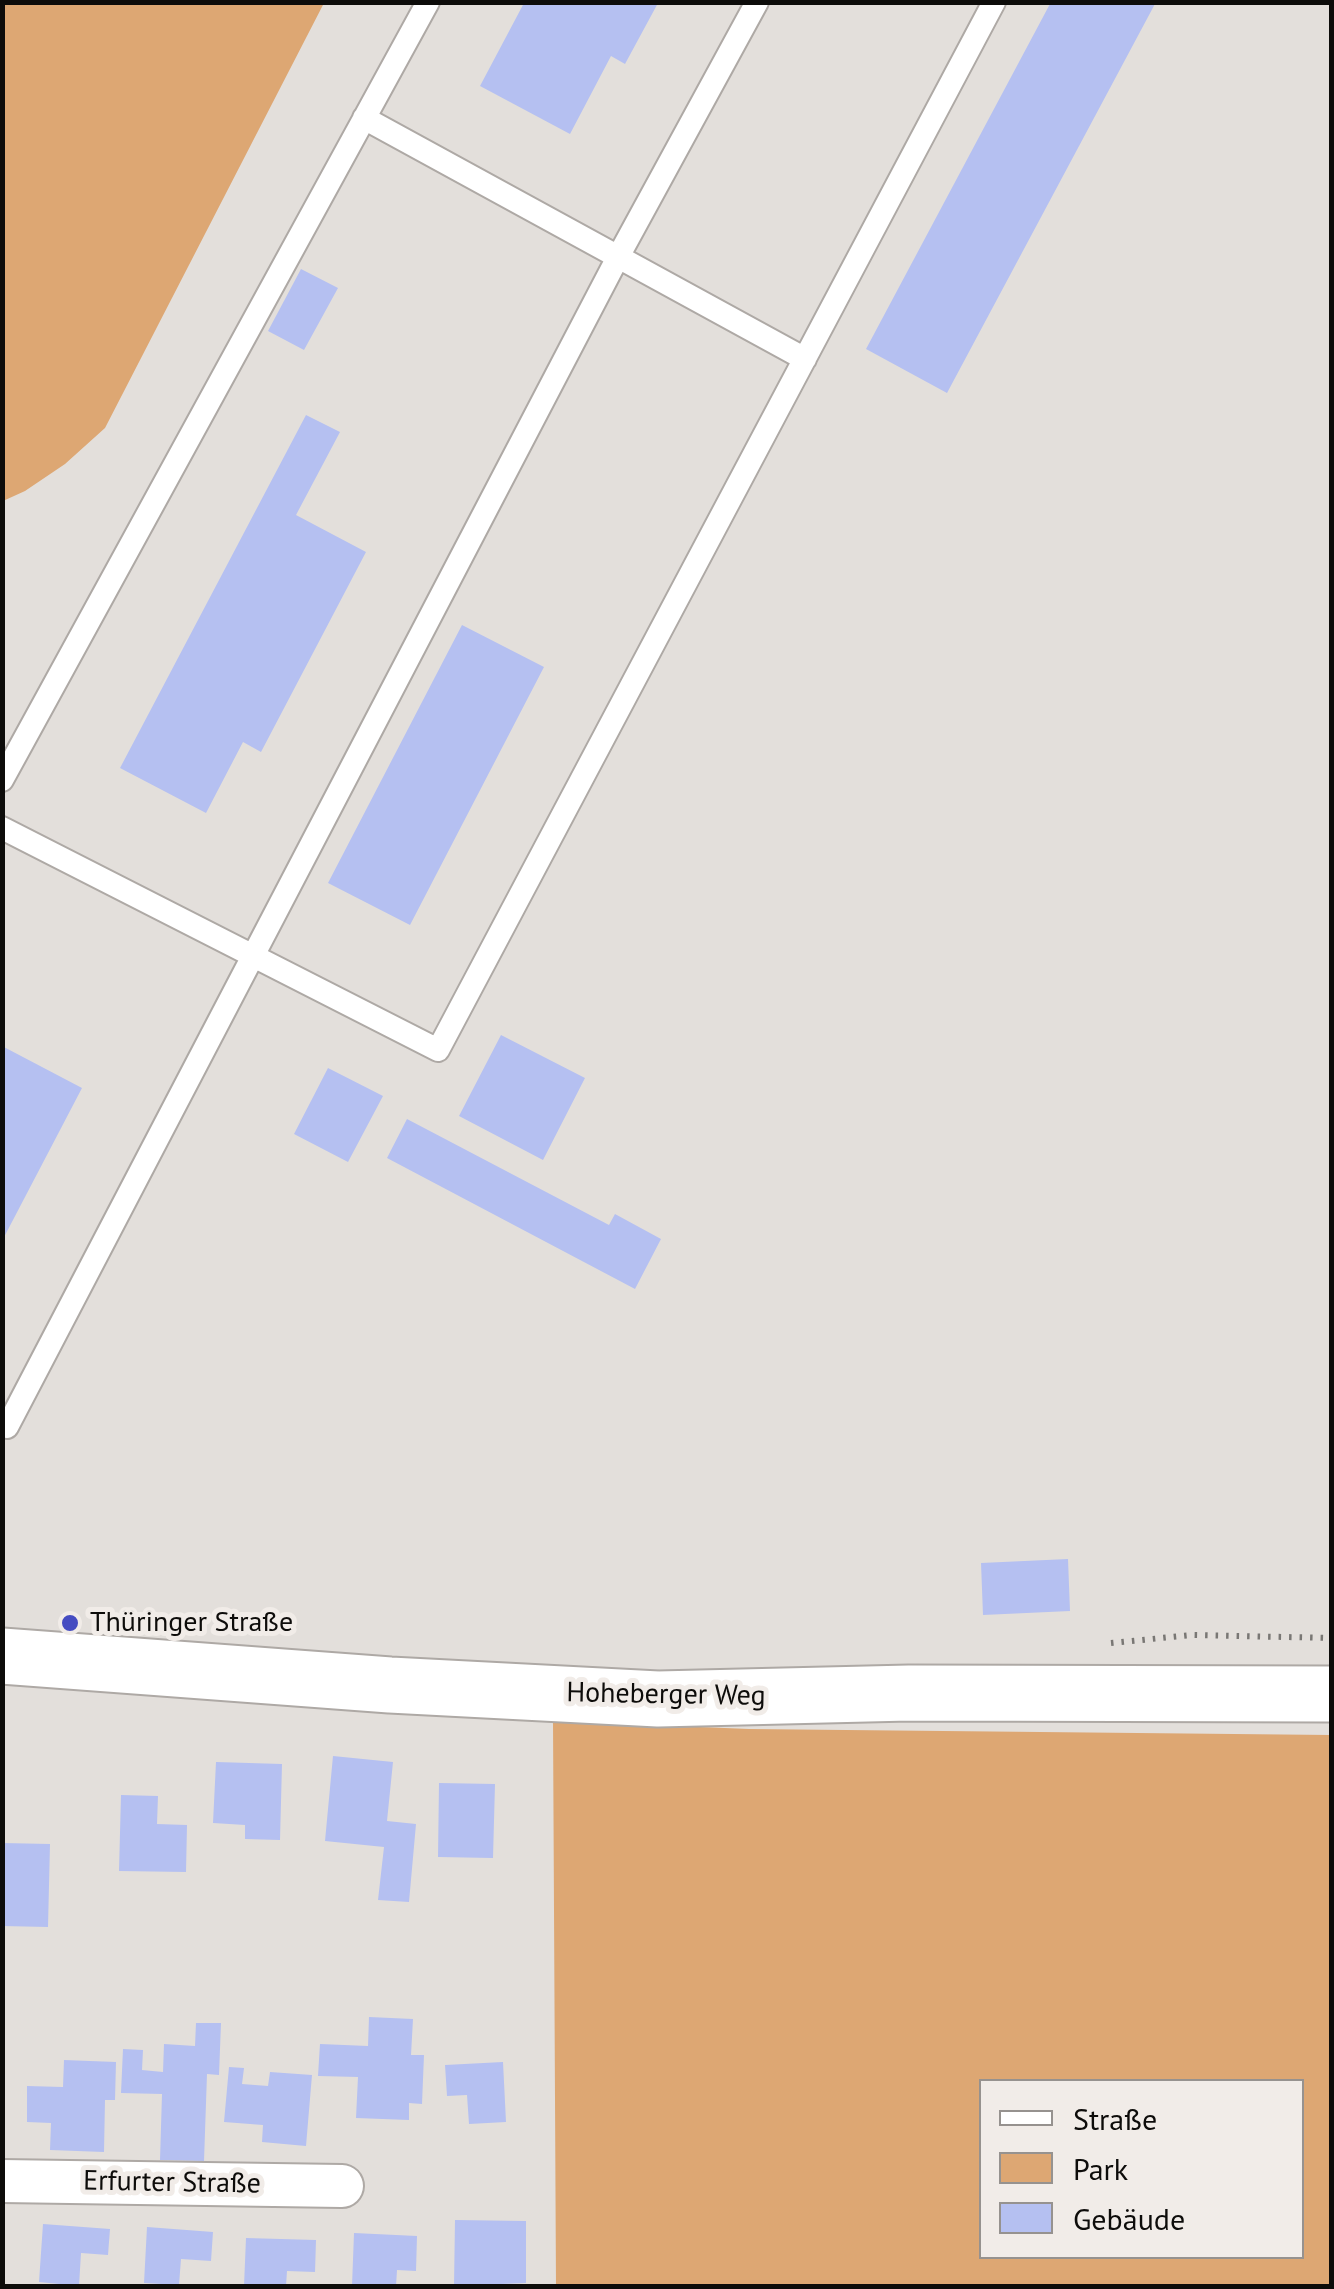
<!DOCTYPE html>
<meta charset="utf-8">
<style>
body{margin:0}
#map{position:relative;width:1334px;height:2289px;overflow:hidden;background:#e3dfdb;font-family:"PT Sans",sans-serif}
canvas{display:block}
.frame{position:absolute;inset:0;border:5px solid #0d0c0a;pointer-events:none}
.legend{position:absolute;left:979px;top:2079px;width:325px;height:180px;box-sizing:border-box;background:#f1ece8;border:2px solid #96928f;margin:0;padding:12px 18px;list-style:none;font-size:30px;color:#0d0c0a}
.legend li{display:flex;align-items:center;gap:20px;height:50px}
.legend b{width:50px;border:2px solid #96928f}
</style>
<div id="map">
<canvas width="1334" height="2289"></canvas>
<div class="frame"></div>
<ul class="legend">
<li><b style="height:12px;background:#fff"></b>Straße</li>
<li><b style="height:28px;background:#dda773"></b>Park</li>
<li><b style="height:28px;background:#b5c0f1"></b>Gebäude</li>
</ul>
</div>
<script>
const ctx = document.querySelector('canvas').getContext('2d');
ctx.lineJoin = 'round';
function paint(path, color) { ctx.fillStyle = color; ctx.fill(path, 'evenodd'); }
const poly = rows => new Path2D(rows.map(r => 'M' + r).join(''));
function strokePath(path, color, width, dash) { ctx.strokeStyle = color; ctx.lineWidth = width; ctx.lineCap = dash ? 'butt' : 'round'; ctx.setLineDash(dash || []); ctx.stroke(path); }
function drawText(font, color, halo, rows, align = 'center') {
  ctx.font = font + ' "PT Sans",sans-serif'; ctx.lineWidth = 10; ctx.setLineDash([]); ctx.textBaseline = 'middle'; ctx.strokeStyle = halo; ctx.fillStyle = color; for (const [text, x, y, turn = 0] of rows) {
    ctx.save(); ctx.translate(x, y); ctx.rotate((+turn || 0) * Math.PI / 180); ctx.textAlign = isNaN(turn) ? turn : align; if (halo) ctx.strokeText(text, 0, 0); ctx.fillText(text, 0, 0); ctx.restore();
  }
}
paint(poly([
 [2,3,324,3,105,428,65,464,25,491,3,501],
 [553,1721,749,1729,1331,1735,1331,2286,556,2286],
 [982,2082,1302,2082,1302,2256,982,2256]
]), '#dda773');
paint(poly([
 [1051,2,1156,2,947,393,866,349],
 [524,3,658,3,625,64,611,56,570,134,480,86],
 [301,269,338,288,304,350,268,331],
 [306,415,340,432,296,515,366,552,261,752,243,742,206,813,120,768],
 [462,625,544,667,410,925,328,883],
 [501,1035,585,1078,543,1160,459,1116],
 [2,1046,82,1088,2,1241],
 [328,1068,383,1096,348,1162,294,1134],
 [407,1119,609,1225,615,1214,661,1239,635,1289,387,1158],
 [1068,1559,1070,1611,983,1615,981,1563],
 [333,1756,393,1762,387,1821,416,1824,409,1902,378,1900,384,1847,325,1841],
 [216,1762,282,1764,280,1840,245,1839,245,1825,213,1823],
 [439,1783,495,1784,493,1858,438,1857],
 [121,1795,158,1796,157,1824,187,1825,186,1872,119,1871],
 [2,1843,50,1844,48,1927,2,1926],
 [369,2017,413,2019,411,2055,424,2055,422,2104,409,2103,409,2120,356,2118,358,2077,318,2076,320,2044,368,2046],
 [196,2023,221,2023,219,2075,207,2074,204,2161,160,2160,162,2094,121,2093,123,2049,143,2050,142,2070,163,2072,164,2044,195,2046],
 [64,2060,116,2062,115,2100,105,2100,104,2152,50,2150,51,2123,27,2122,27,2086,63,2087],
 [503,2062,506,2122,469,2124,467,2095,447,2096,445,2065],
 [229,2067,244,2068,242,2084,268,2086,270,2072,312,2075,306,2146,262,2142,263,2125,224,2122],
 [455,2220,526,2221,526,2283,454,2286],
 [43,2224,110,2229,108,2255,81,2253,79,2286,39,2282],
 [147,2227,213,2232,211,2261,181,2259,179,2285,144,2283],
 [354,2233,417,2236,416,2271,397,2270,396,2286,352,2286],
 [246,2238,316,2240,315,2272,287,2271,286,2286,244,2286]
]), '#b5c0f1');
const service = poly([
 [364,118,805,359],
 [2,780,428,2],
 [2,828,438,1050,994,2],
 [2,1425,7,1427,618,257,757,2]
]);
const minor = poly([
 [2,2181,342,2186]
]);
const tertiary = poly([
 [2,1656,390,1685,658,1699,909,1693,1332,1694]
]);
strokePath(service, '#aea9a5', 26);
strokePath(minor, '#aea9a5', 46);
strokePath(tertiary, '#aea9a5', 59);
strokePath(poly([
 [1111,1643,1192,1635,1332,1638]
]), '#797774', 6, [2.5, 8]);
strokePath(service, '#fff', 22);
strokePath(minor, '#fff', 42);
strokePath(tertiary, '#fff', 55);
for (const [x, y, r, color] of [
 [70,1623,10,"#454cc1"]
]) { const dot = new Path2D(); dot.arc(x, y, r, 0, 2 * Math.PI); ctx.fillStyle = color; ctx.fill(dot); strokePath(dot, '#f1ece8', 4); }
drawText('28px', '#0d0c0a', '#f1ece8', [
 ["Thüringer Straße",90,1623]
], 'left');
drawText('28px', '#0d0c0a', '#f1ece8', [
 ["Hoheberger Weg",666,1695,1],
 ["Erfurter Straße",172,2183,1]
]);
</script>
